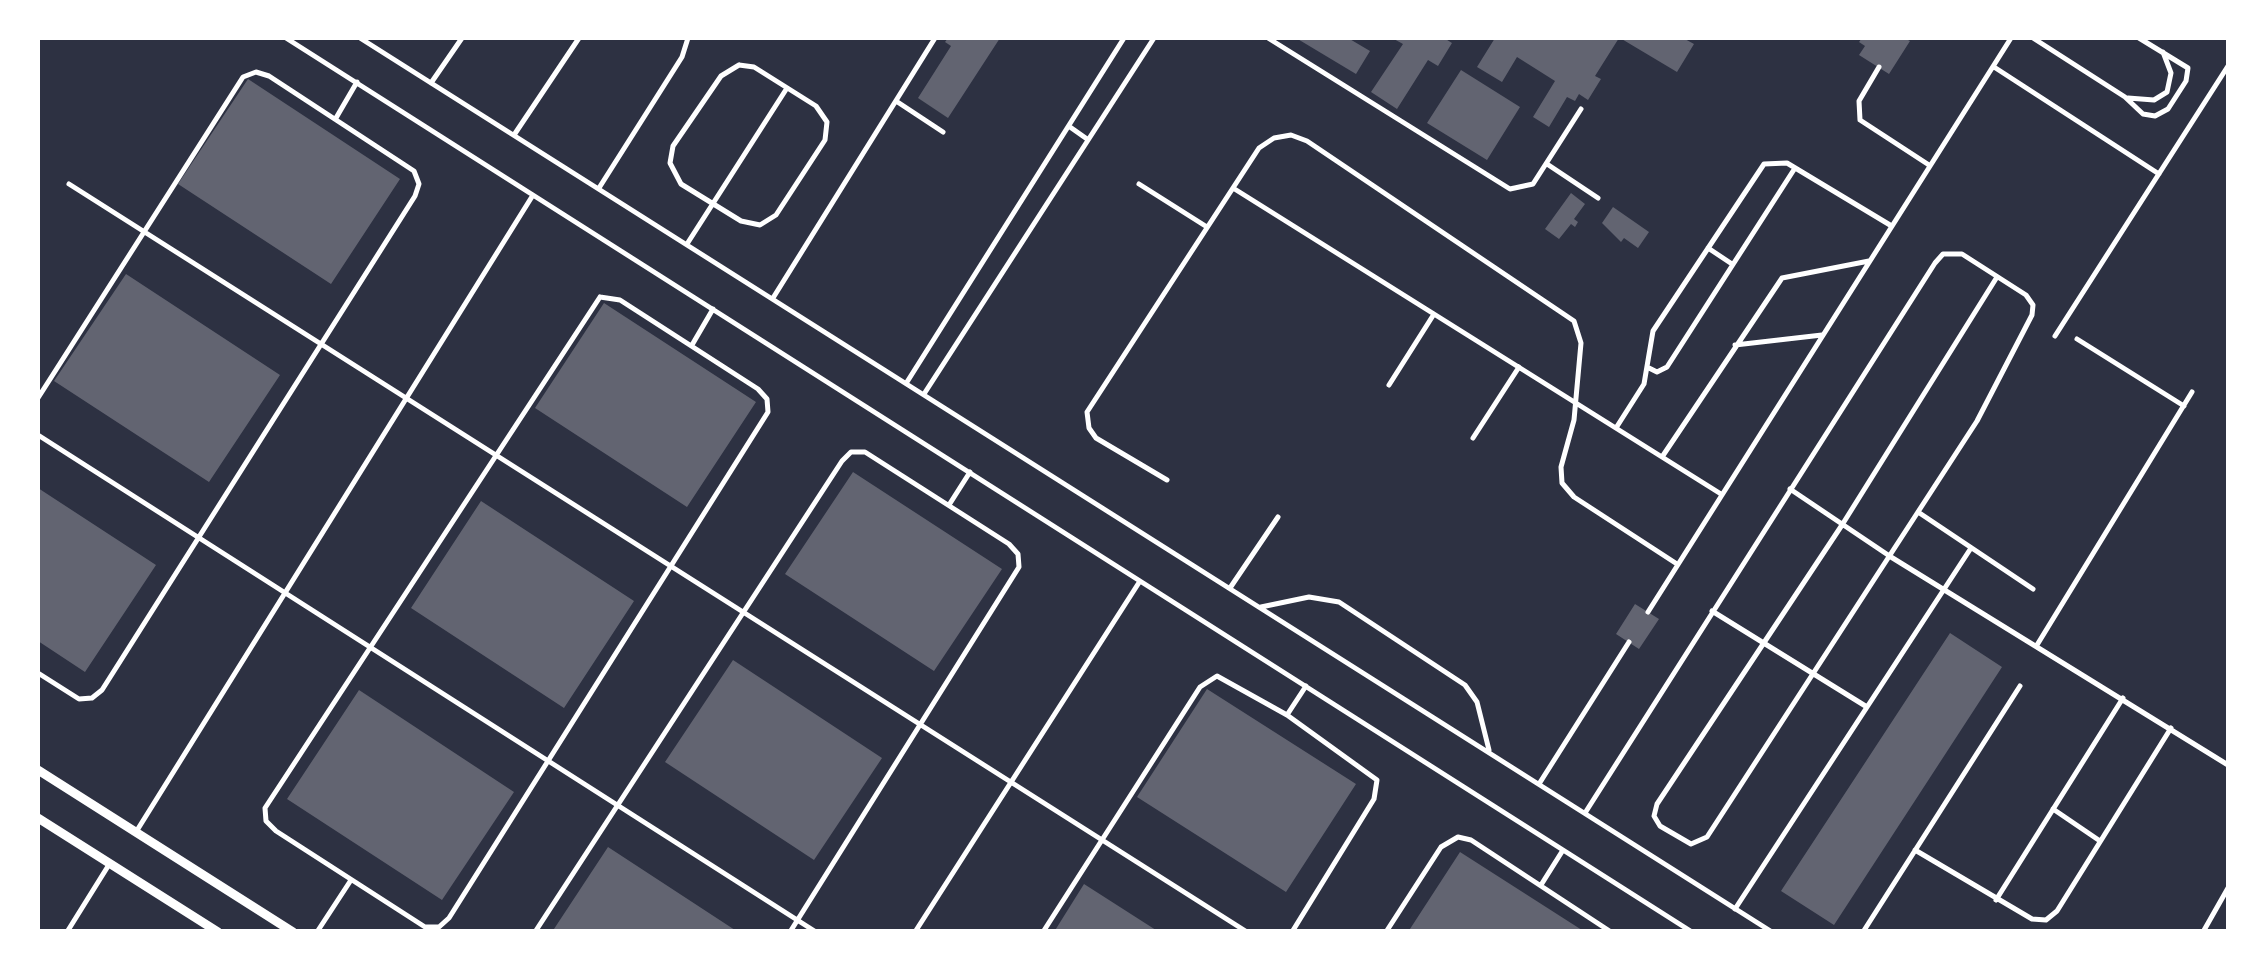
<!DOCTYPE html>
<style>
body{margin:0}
#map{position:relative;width:2266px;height:969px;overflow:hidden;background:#2d3142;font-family:"Fira Sans Condensed",sans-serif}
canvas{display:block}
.frame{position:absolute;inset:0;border:40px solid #fff;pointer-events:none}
</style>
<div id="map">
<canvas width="2266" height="969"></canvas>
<div class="frame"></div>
</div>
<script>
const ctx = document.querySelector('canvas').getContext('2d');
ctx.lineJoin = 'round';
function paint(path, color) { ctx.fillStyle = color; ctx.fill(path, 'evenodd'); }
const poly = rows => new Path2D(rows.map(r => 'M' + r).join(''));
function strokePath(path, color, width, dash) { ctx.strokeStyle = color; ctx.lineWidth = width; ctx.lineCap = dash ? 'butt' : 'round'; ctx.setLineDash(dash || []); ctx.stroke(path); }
paint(poly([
 [948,38,1000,38,948,118,918,98,951,46,945,42],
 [1296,38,1348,38,1370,51,1356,74],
 [1392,38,1444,38,1452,43,1438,66,1428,60,1397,109,1371,92,1403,44],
 [1495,38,1619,38,1595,76,1601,79,1588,100,1579,94,1575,101,1567,97,1549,127,1533,117,1555,81,1517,57,1502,82,1477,67],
 [1620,38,1683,38,1694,44,1677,72],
 [1862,38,1904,38,1910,41,1889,74,1859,55,1865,46,1859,42],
 [1461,70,1520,107,1487,160,1427,123],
 [248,79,400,179,331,284,178,184],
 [1571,193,1585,204,1574,219,1578,222,1575,227,1571,224,1559,239,1545,229],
 [1613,207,1649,232,1638,248,1624,238,1621,242,1602,223],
 [126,274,280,375,209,482,54,381],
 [604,303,756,402,687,507,535,408],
 [853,472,1002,569,934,671,785,574],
 [38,488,156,565,85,672,38,641],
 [481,501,634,601,564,708,411,608],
 [1635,604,1659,619,1639,649,1616,634],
 [1950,633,2002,667,1834,925,1781,891],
 [733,660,882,758,814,860,665,762],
 [1207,689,1356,784,1286,892,1137,797],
 [359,690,514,792,442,900,287,799],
 [608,847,738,932,552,932],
 [1460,852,1585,932,1408,932],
 [1084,884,1159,932,1054,932]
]), '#626471');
strokePath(poly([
 [286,38,1692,932],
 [360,38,1772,932],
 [1268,38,1510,189,1533,184,1581,109],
 [2033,38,2125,97,2143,114,2155,116,2168,109,2186,81,2188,68,2139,38],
 [739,65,754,67,816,106,827,122,825,140,776,215,760,225,741,221,681,184,670,163,673,146,721,76,739,65],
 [1879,67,1859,101,1860,120,1929,165],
 [1994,67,2159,174],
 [431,83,462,38],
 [2128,98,2154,100,2167,92,2171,73,2163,52],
 [896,101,943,132],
 [336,118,357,82],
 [1070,127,1087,139],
 [514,135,579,38],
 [1547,164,1598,198],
 [69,184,1247,932],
 [1139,184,1207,227],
 [599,188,682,57,688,38],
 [1233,188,1721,494],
 [687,244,787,88],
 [1708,248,1732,264],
 [600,297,620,300,758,389,767,399,768,412,449,918,439,927,425,927,276,831,266,821,265,808,600,297],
 [773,298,935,38],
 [2055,336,2228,66],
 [2077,339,2184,406],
 [692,345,713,309],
 [1735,345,1822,335],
 [1647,367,1657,372,1667,367,1795,168],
 [907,382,1124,38],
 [1389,385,1434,314],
 [924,394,1154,38],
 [38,398,243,77,256,72,269,76,414,171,419,184,415,196,102,690,92,698,79,699,38,673],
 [1616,428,1644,384,1653,331,1764,164,1787,163,1890,225],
 [38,435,816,932],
 [1473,438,1519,367],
 [1662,457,1782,278,1869,261],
 [1167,480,1096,438,1089,428,1087,412,1259,148,1274,138,1291,135,1307,141,1574,321,1581,343,1574,420,1561,467,1562,483,1574,497,1677,564],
 [1790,489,1891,557,2228,765],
 [949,505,970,472],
 [1918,512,2033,589],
 [1230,588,1278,517],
 [1261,607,1309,597,1339,602,1465,685,1477,702,1489,750],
 [1712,611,1867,707],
 [1648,612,2011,38],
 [2037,645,2192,392],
 [1287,715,1306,686],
 [1539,784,1629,642],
 [2053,809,2100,841],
 [1585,813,1935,263,1943,254,1962,254,2026,295,2033,305,2032,315,1977,421,1707,837,1691,844,1660,826,1654,816,1657,804,1842,525,1997,277],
 [136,832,533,195],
 [1915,850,2032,919,2046,920,2057,911,2171,728],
 [1541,885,1563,850],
 [1996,900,2123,698],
 [1735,909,1971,548],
 [67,932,110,863],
 [317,932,351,880],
 [535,932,842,461,851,452,865,452,1009,544,1018,554,1019,567,790,932],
 [915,932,1140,581],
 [1043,932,1200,687,1217,676,1287,715,1377,780,1374,799,1292,932],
 [1386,932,1441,847,1458,837,1471,840,1611,932],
 [1863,932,2020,686],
 [2203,932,2228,888]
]), '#fff', 5);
strokePath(poly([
 [38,770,293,932],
 [38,818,218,932]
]), '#fff', 9);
</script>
